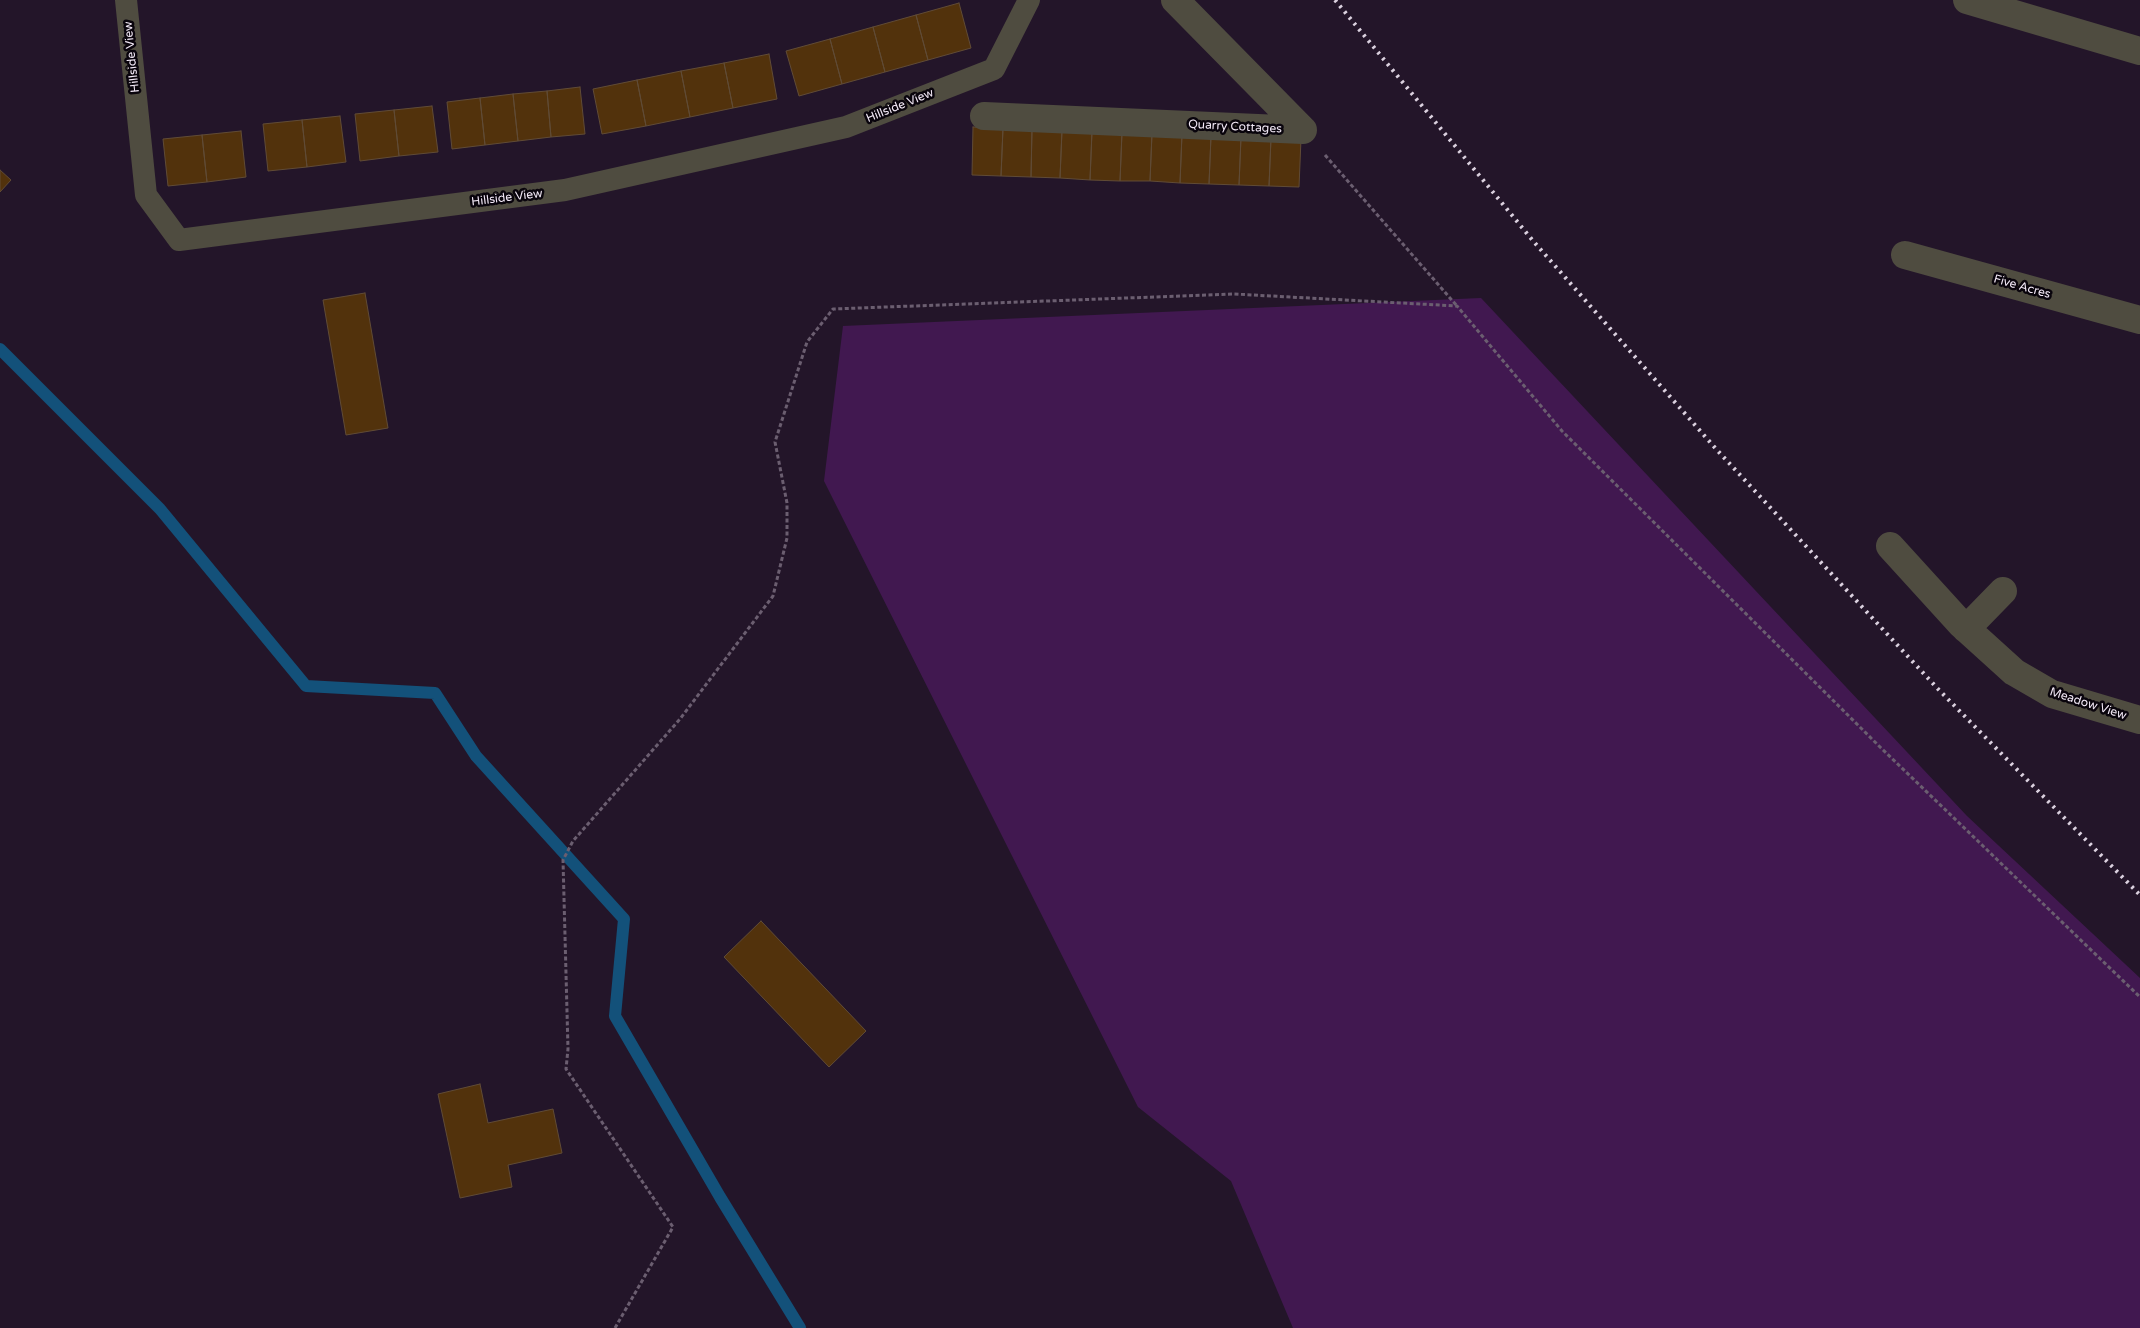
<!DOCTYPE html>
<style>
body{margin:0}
canvas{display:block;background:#231529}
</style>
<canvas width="2140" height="1328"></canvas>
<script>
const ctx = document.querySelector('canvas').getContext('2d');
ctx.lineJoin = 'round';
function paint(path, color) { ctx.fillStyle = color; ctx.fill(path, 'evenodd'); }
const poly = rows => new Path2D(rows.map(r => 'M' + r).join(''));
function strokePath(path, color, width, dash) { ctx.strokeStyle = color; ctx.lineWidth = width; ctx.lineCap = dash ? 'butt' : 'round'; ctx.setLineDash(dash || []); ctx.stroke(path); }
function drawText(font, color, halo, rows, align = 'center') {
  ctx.font = font + ' "Varela Round",sans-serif'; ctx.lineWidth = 5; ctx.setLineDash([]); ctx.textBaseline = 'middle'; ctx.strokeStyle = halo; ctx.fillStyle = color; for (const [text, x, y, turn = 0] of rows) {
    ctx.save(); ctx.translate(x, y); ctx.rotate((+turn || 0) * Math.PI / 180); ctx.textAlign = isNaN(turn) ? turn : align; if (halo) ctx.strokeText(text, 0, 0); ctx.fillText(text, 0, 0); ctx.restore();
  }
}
paint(poly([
 [1481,298,1967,816,2140,978,2140,1328,1293,1328,1231,1181,1138,1107,824,481,843,326]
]), '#411850');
strokePath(poly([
 [0,349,160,509,306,686,435,693,476,756,624,919,615,1016,720,1197,800,1328]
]), '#13517a', 12);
const building = poly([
 [959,3,971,48,928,60,916,15,959,3],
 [916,15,928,60,885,72,873,27,916,15],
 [873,27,885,72,842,84,830,39,873,27],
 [830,39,842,84,799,96,786,51,830,39],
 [769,54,777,99,733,108,724,63,769,54],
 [724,63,733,108,690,117,681,71,724,63],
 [681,71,690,117,646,126,637,80,681,71],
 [637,80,646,126,602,134,593,89,637,80],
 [580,87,585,134,551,137,547,91,580,87],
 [547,91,551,137,518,141,513,94,547,91],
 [513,94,518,141,485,145,480,98,513,94],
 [480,98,485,145,452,149,447,102,480,98],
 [432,106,438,152,399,156,394,110,432,106],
 [394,110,399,156,360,161,355,114,394,110],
 [340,116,346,162,307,167,302,120,340,116],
 [302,120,307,167,268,171,263,124,302,120],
 [973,127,1003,128,1001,176,972,175,973,127],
 [1003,128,1032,129,1031,177,1001,176,1003,128],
 [1032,129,1062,130,1060,178,1031,177,1032,129],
 [1062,130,1092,131,1090,180,1060,178,1062,130],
 [241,131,246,177,207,182,202,135,241,131],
 [1092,131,1122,132,1120,181,1090,180,1092,131],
 [1122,132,1152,133,1150,181,1120,181,1122,132],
 [1152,133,1182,134,1180,183,1150,181,1152,133],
 [1182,134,1211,136,1209,184,1180,183,1182,134],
 [202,135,207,182,168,186,163,139,202,135],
 [1211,136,1241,137,1239,185,1209,184,1211,136],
 [1241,137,1271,138,1269,186,1239,185,1241,137],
 [1271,138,1301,139,1299,187,1269,186,1271,138],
 [0,170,11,180,0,192,0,170],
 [365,293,388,428,346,435,323,300,365,293],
 [761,921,866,1031,829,1067,724,957,761,921],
 [480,1084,488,1123,553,1109,562,1153,508,1165,512,1187,460,1198,438,1094,480,1084]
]);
paint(building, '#52320c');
strokePath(building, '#604b36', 1);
strokePath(poly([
 [1325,155,1457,306],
 [615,1328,673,1227,566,1069,568,1049,563,860,573,841,680,719,773,596,787,538,787,503,775,442,807,342,833,309,1234,294,1457,306,1562,431,1879,746,2140,997]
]), '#6b5e70', 3, [4, 2.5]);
strokePath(poly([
 [126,0,146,195,179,240,565,190,846,127,994,69,1029,0]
]), '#4f4c40', 22);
strokePath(poly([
 [1175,0,1303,130],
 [984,116,1303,130],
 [1905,255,2140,320],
 [1890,546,1961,624,2014,672,2052,694,2140,720],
 [1966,629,2003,591]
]), '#4f4c40', 28);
strokePath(poly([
 [1967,0,2140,51]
]), '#4f4c40', 28);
strokePath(poly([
 [1335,0,1534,242,1717,450,1939,690,2140,895]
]), '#dbd1df', 4, [2.5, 5]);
drawText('12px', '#f4eaf8', '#09040c', [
 ["Hillside View",132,57,-96],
 ["Hillside View",900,106,-22],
 ["Quarry Cottages",1235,127,3],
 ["Hillside View",507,198,-7],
 ["Five Acres",2022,287,16],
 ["Meadow View",2088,704,18]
]);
</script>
